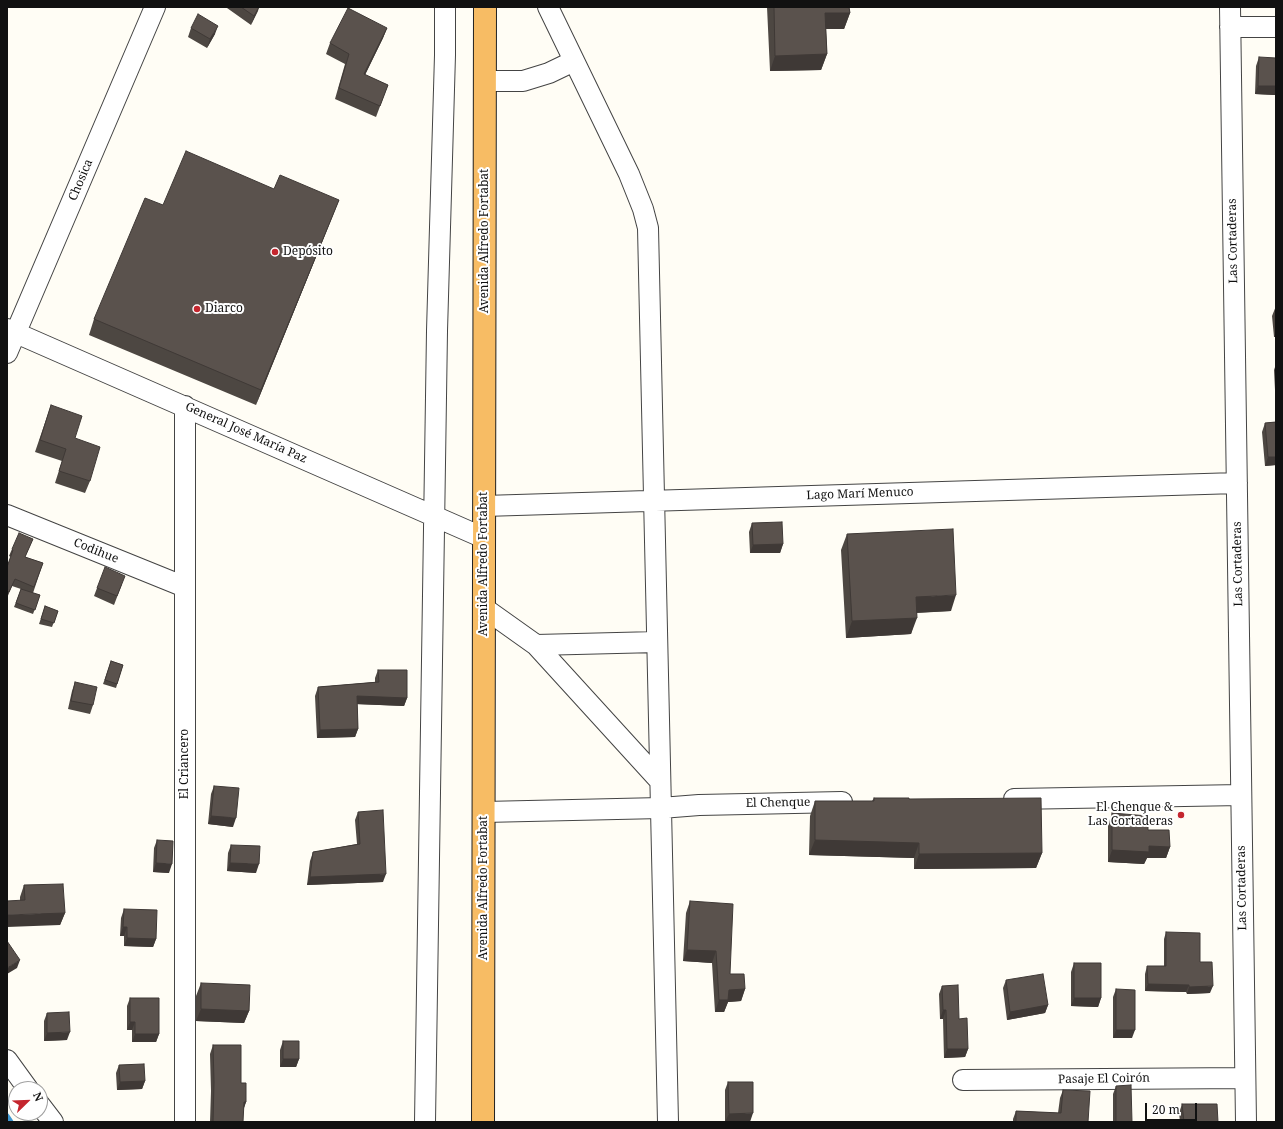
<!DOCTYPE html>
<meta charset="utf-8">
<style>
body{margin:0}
#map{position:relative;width:1283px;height:1129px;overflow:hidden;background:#fffdf5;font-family:"Noto Serif",serif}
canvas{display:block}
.frame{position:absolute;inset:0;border:8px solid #111;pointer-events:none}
.north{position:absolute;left:8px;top:1081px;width:40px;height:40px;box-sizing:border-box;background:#fff;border:1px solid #a0a0a0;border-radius:50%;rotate:67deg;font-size:11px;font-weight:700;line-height:16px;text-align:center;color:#111}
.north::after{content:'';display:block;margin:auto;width:14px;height:18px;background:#c4262e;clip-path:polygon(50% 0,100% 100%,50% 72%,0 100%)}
.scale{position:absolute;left:1145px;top:1103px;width:52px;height:18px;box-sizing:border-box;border:2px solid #111;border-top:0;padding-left:5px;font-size:12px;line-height:14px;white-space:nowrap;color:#111;-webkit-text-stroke:3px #fff;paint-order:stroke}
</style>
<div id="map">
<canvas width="1283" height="1129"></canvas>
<div class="frame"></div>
<div class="north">N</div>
<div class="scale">20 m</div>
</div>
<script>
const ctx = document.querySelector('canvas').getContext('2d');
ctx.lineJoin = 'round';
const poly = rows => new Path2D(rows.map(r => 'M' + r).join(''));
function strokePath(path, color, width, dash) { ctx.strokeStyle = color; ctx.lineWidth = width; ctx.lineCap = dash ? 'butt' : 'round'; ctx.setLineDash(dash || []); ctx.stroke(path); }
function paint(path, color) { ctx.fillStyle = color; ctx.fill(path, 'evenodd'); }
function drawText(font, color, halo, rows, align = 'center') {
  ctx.font = font + ' "Noto Serif",serif'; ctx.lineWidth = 4; ctx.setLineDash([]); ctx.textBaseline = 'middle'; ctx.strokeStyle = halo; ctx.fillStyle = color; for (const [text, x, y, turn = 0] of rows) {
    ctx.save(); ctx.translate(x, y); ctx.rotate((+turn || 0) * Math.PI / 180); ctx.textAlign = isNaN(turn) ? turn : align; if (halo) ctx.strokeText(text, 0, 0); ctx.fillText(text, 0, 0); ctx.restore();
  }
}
strokePath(poly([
 [7,1116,11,1122]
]), '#3f96cf', 5);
const minor = poly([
 [548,7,629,174,643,209,648,228,668,1122],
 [1230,7,1246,1122],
 [1230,27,1276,27],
 [485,81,523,81,549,73,574,61],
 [7,329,484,538],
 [7,353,155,7],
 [185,406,185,1122],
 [484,506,1237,483],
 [7,515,185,587],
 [484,608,536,645,660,781],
 [536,645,657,642],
 [1014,799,1241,795],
 [484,812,661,808,699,805,842,802],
 [7,1060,28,1089],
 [963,1080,1245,1078],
 [40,1105,53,1122],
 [425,1122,437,331,445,55,445,7]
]);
const trunk = poly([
 [483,1122,485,7]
]);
strokePath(minor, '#444', 22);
strokePath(trunk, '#222', 24);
strokePath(minor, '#fff', 20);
strokePath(trunk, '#f7bc64', 22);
paint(poly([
 [228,7,259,7,251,25,227,8],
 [767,7,849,7,850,13,844,29,826,29,827,54,821,70,770,71],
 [191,28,215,34,207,48,188,37],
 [387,28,383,38,365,75,388,85,376,117,335,99,345,64,326,54,330,43],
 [1259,57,1275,95,1255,94,1256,66],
 [1276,112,1276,141,1275,141,1275,115],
 [274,189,339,200,333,215,256,405,89,335,94,319,163,205],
 [1276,306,1276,337,1274,337,1272,316],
 [1276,364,1276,390,1275,390,1274,370],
 [51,405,75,438,90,481,85,493,55,483,62,461,35,452],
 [1276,422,1276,465,1265,466,1262,432,1265,423],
 [752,523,783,544,780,553,750,553,749,532],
 [847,534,951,611,917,613,911,634,846,638,841,550],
 [33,539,25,557,43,563,33,593,40,595,33,614,14,607,21,589,12,586,7,598,7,567,11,557,9,556,12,549],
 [122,584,114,605,94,596,97,588],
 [45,606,58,611,52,627,39,624],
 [111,661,123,665,116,688,103,684],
 [378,670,407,698,404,706,357,704,358,729,355,737,317,738,315,696,318,687,375,682,375,678],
 [75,682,93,705,90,714,68,709,72,691],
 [214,786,233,827,208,824,211,794],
 [874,798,909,799,1042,853,1036,868,914,869,914,858,809,855,810,816,815,801,872,801],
 [358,812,383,882,307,885,310,861,313,852,357,844,355,820],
 [1112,813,1148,830,1170,847,1166,858,1147,858,1144,864,1108,862,1108,825],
 [157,840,169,873,153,872,154,848],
 [231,845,256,873,227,871,228,853],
 [24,885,65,913,60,925,20,901,20,897],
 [690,901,730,974,745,989,741,1001,728,1002,724,1012,715,1012,712,963,683,961,686,913],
 [124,909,156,939,153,947,124,946,124,936,120,936,121,918],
 [1166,932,1200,962,1210,993,1187,994,1186,992,1145,991,1145,974,1147,966,1164,966,1164,939],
 [1074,963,1101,998,1098,1007,1071,1006,1071,972],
 [1006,980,1048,1005,1045,1013,1007,1020,1003,988],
 [201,983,249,1011,244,1023,196,1021,196,996],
 [942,986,959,1019,968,1049,965,1057,944,1058,943,1019,940,1019,939,994],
 [1116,989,1132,1038,1113,1038,1113,997],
 [130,998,159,1034,156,1042,132,1042,132,1030,127,1030,127,1006],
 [47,1013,67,1040,44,1041,44,1021],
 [283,1041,299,1059,296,1067,280,1067,280,1050],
 [213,1045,241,1083,246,1102,243,1110,243,1122,210,1122,211,1091,210,1054],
 [119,1065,145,1081,142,1089,117,1090,116,1073],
 [728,1082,750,1122,725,1122,725,1090],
 [1116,1086,1132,1122,1113,1122,1113,1094],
 [1063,1090,1088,1122,1013,1122,1013,1119,1016,1111,1058,1113,1060,1098],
 [1182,1104,1218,1122,1180,1122,1179,1113]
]), '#4d4742');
paint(poly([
 [259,7,258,11,251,25,254,16],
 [825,13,850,13,844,29,820,29],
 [218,26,215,34,207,48,210,39],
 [387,28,383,38,360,85,364,74],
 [827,54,821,70,770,71,775,56],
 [1258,86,1276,86,1276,92,1275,95,1255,94],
 [339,200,333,215,256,405,261,390],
 [1276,331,1276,337,1274,337],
 [1268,457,1276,457,1276,465,1265,466],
 [783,544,780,553,750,553,753,545],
 [956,595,951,611,910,613,916,597],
 [917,618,911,634,846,638,852,621],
 [357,696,407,698,404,706,354,704],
 [358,729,355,737,317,738,320,730],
 [211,816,236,818,233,827,208,824],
 [815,840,919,843,914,858,809,855],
 [1149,846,1170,847,1166,858,1147,858,1144,864,1108,862,1112,850],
 [1042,853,1036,868,914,869,919,854],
 [156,863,172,864,169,873,153,872],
 [230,863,259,864,256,873,227,871],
 [386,874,383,882,307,885,310,877],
 [65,913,60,925,7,927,7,915],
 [123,927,127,927,124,936,120,936],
 [127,938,156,939,153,947,124,946],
 [687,950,716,951,712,963,683,961],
 [20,960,17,968,7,974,7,968],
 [1148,984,1189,985,1186,992,1145,991],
 [1213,986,1210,993,1187,994,1189,987],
 [745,989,741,1001,728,1002,724,1012,715,1012,719,1000,729,990],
 [1074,998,1101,998,1098,1007,1071,1006],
 [1048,1005,1045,1013,1007,1020,1010,1012],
 [201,1009,249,1011,244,1023,196,1021],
 [943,1010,946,1010,943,1019,940,1019],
 [130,1022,135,1022,132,1030,127,1030],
 [1116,1030,1135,1030,1132,1038,1113,1038],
 [70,1032,67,1040,44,1041,47,1033],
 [135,1034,159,1034,156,1042,132,1042],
 [947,1049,968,1049,965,1057,944,1058],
 [283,1059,299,1059,296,1067,280,1067],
 [145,1081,142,1089,117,1090,120,1082],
 [244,1102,246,1102,243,1111],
 [753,1113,750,1122,725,1122,729,1114]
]), '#3f3936');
const building = poly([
 [241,7,259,7,254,16,241,7],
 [774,7,849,7,850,13,825,13,827,54,775,56,774,7],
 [348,8,387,28,364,74,388,85,380,106,339,88,349,54,330,43,348,8],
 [198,14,218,26,210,39,191,28,198,14],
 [1259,57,1276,58,1276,86,1258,86,1259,57],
 [186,151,274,189,280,175,339,200,261,390,94,319,145,198,163,205,186,151],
 [51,405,82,416,75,438,100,447,90,481,59,471,66,449,40,440,51,405],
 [1276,422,1276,457,1268,457,1265,423,1276,422],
 [782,522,783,544,753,545,752,523,782,522],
 [953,529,956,595,916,597,917,618,852,621,847,534,953,529],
 [19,533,33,539,25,557,43,563,34,587,15,579,9,592,7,591,7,567,13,550,12,549,19,533],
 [105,567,125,576,117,596,97,588,105,567],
 [21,589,40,595,35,610,16,603,21,589],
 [45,606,58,611,54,623,41,619,45,606],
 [111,661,123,665,117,684,105,680,111,661],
 [378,670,407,670,407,698,357,696,358,729,320,730,318,687,379,682,378,670],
 [75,682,97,687,93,705,71,701,75,682],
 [214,786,239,788,236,818,211,816,214,786],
 [874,798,909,798,909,799,1041,798,1042,853,919,854,919,843,815,840,815,801,874,801,874,798],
 [383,810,386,874,310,877,313,852,360,844,358,812,383,810],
 [1112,813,1148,816,1148,830,1169,830,1170,847,1149,846,1149,852,1112,850,1112,813],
 [157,840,173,841,172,864,156,863,157,840],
 [231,845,260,846,259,864,230,863,231,845],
 [63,884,65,913,7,915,7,901,25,900,24,885,63,884],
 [690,901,733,904,730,974,744,974,745,989,729,990,728,1000,719,1000,716,951,687,950,690,901],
 [124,909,157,910,156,939,127,938,127,927,123,927,124,909],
 [1166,932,1200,933,1200,962,1212,962,1213,986,1189,987,1189,985,1148,984,1147,966,1166,966,1166,932],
 [7,941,20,960,7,968,7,941],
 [1074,963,1101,963,1101,998,1074,998,1074,963],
 [1043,974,1048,1005,1010,1012,1006,980,1043,974],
 [201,983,250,985,249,1011,201,1009,201,983],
 [958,985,959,1019,967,1018,968,1049,947,1049,946,1010,943,1010,942,986,958,985],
 [1116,989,1135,990,1135,1030,1116,1030,1116,989],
 [130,998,159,998,159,1034,135,1034,135,1022,130,1022,130,998],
 [69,1012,70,1032,47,1033,47,1013,69,1012],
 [283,1041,299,1041,299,1059,283,1059,283,1041],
 [213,1045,241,1045,241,1083,246,1083,246,1102,244,1102,243,1122,213,1122,214,1082,213,1045],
 [144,1064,145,1081,120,1082,119,1065,144,1064],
 [728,1082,753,1082,753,1113,729,1114,728,1082],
 [1131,1085,1132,1122,1116,1122,1116,1086,1131,1085],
 [1063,1090,1090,1091,1088,1122,1016,1122,1016,1111,1061,1113,1063,1090],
 [1182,1104,1217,1104,1218,1122,1184,1122,1182,1104]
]);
paint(building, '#5a524d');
strokePath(building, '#3f3936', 1);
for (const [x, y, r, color] of [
 [275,252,4,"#c4262e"],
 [197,309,4,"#c4262e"],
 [1181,815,4,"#c4262e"]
]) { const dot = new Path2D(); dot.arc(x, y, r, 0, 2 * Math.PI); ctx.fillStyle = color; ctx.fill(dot); strokePath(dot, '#fff', 1.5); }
drawText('12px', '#111', '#fff', [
 ["Chosica",81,180,-67],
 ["Avenida Alfredo Fortabat",485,241,-90],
 ["Las Cortaderas",1233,241,-91],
 ["General José María Paz",246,433,24],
 ["Lago Marí Menuco",860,494,-2],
 ["Codihue",96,551,22],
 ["Avenida Alfredo Fortabat",484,564,-90],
 ["Las Cortaderas",1238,564,-91],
 ["El Criancero",185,764,-90],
 ["El Chenque",778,803,-1],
 ["Avenida Alfredo Fortabat",484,888,-90],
 ["Las Cortaderas",1242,888,-91],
 ["Pasaje El Coirón",1104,1079,-1]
]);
drawText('12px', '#111', '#fff', [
 ["Depósito",283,252],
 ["Diarco",205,309],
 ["El Chenque &",1173,808,"right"],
 ["Las Cortaderas",1173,822,"right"]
], 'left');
</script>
